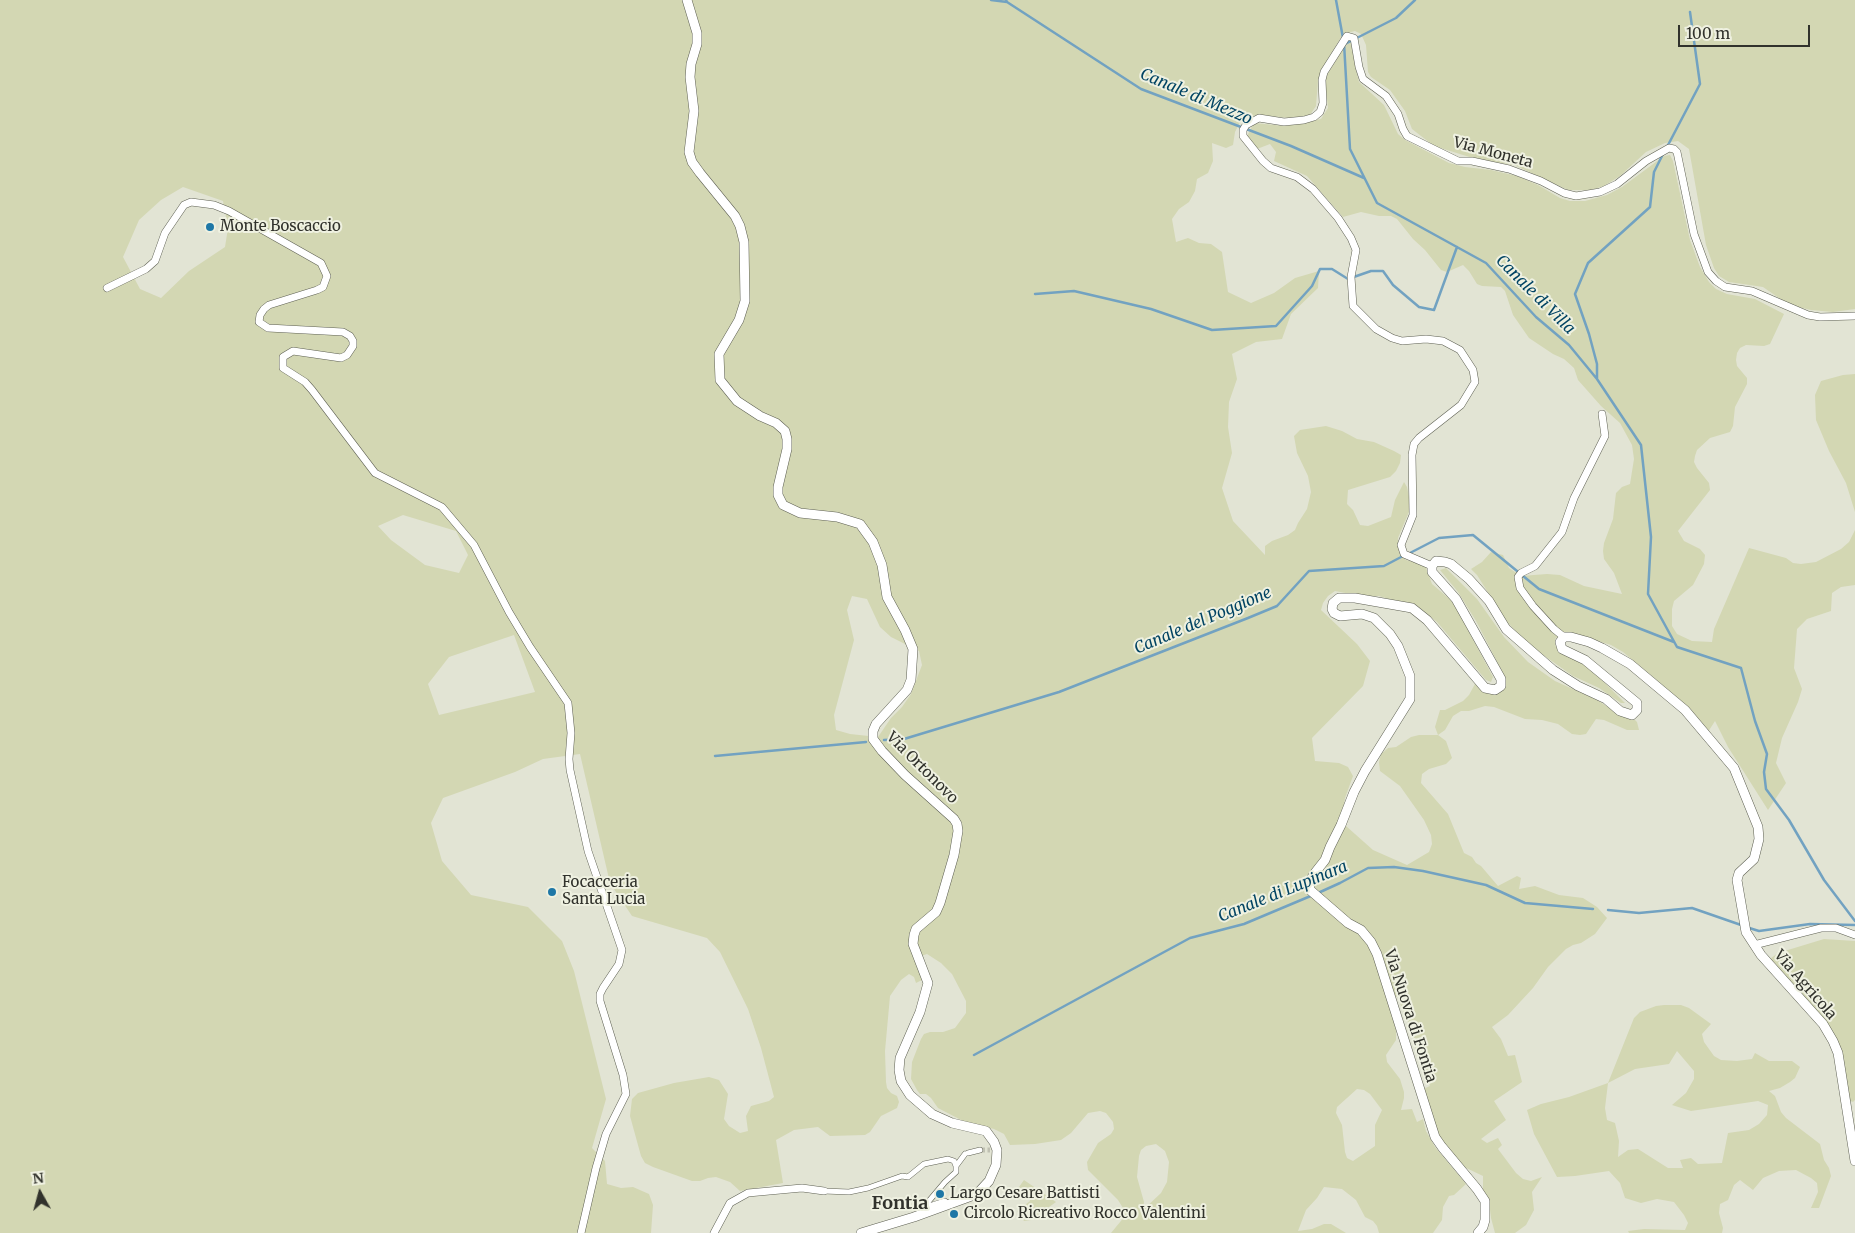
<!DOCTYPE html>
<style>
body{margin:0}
#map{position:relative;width:1855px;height:1233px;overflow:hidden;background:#e2e4d4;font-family:Merriweather,serif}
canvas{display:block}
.north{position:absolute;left:15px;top:1168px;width:50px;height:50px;-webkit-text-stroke:4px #eff1e1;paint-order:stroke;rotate:353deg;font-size:14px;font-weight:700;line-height:20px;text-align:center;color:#31322c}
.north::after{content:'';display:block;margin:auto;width:18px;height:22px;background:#31322c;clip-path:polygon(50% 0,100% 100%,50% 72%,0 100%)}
.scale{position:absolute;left:1678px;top:25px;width:132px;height:22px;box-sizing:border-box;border:2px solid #31322c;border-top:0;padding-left:6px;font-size:15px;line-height:18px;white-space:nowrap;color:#31322c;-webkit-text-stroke:4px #eff1e1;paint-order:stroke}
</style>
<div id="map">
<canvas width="1855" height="1233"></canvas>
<div class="north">N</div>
<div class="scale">100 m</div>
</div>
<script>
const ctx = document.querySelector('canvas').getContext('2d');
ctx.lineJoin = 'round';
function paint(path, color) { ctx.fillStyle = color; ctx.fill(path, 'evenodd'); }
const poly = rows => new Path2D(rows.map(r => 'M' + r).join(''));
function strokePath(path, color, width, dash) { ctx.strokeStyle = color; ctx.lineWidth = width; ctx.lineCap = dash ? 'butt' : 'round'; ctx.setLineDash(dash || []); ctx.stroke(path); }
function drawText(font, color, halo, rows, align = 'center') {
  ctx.font = font + ' Merriweather,serif'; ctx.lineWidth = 4; ctx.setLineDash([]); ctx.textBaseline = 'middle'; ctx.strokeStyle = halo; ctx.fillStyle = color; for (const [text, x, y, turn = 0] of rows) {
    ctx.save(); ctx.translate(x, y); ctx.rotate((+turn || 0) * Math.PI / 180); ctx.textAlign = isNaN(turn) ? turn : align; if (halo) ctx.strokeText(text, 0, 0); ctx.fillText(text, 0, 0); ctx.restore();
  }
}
paint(poly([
 [0,0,1855,0,1855,309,1833,312,1811,310,1789,305,1763,287,1729,282,1719,276,1714,268,1706,245,1689,149,1678,141,1665,143,1646,152,1620,176,1604,186,1591,190,1568,190,1514,165,1476,159,1434,146,1412,129,1405,111,1390,90,1371,77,1368,72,1366,45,1361,34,1355,31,1343,34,1322,69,1318,81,1316,106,1310,115,1291,118,1258,115,1252,116,1240,122,1235,132,1233,145,1226,148,1212,143,1213,161,1208,173,1197,179,1195,191,1189,202,1179,209,1172,219,1176,242,1188,238,1199,243,1211,244,1222,252,1228,292,1251,303,1274,293,1295,278,1319,271,1318,288,1291,314,1282,339,1256,342,1232,354,1237,379,1229,402,1228,427,1232,453,1222,488,1233,521,1265,555,1265,546,1272,541,1288,535,1295,530,1298,523,1307,509,1311,492,1308,476,1297,453,1294,436,1300,430,1326,426,1342,431,1357,439,1374,442,1394,451,1401,455,1400,463,1396,471,1390,477,1348,490,1347,504,1353,510,1360,525,1368,526,1391,517,1395,500,1404,482,1407,487,1411,507,1398,538,1398,546,1400,554,1406,560,1425,565,1432,584,1453,602,1493,677,1491,682,1486,680,1437,622,1421,609,1379,596,1361,596,1335,591,1328,596,1323,603,1321,610,1357,644,1370,661,1363,686,1312,738,1315,761,1339,763,1348,767,1353,776,1345,798,1342,817,1346,826,1373,850,1407,865,1429,852,1432,844,1431,835,1424,820,1400,786,1380,771,1379,762,1381,754,1388,748,1396,747,1411,737,1419,735,1438,735,1435,727,1440,710,1445,710,1463,701,1469,695,1475,684,1483,690,1491,694,1499,693,1505,687,1504,675,1476,621,1458,592,1440,570,1446,568,1477,599,1504,637,1528,662,1555,681,1597,700,1620,715,1635,720,1637,722,1639,730,1627,730,1604,720,1596,719,1586,734,1580,735,1572,734,1558,724,1542,720,1525,719,1494,707,1485,706,1469,711,1461,711,1453,716,1445,730,1438,735,1446,741,1452,758,1446,764,1429,769,1422,774,1421,783,1448,814,1464,853,1472,857,1476,863,1481,866,1498,886,1517,876,1521,878,1519,889,1535,886,1559,895,1583,898,1597,907,1607,918,1595,934,1581,943,1573,945,1566,949,1548,967,1533,988,1508,1015,1492,1027,1501,1039,1508,1056,1515,1055,1522,1082,1494,1101,1506,1120,1481,1139,1487,1143,1498,1138,1502,1145,1498,1149,1516,1173,1523,1179,1531,1181,1542,1177,1532,1192,1534,1210,1526,1225,1515,1233,1495,1233,1491,1218,1489,1202,1483,1190,1483,1176,1462,1166,1436,1135,1423,1089,1430,1086,1416,1053,1413,1035,1397,996,1390,1005,1396,1030,1396,1040,1386,1055,1387,1062,1400,1079,1404,1092,1404,1098,1401,1110,1412,1109,1417,1122,1423,1119,1426,1131,1435,1147,1466,1184,1454,1195,1449,1196,1443,1207,1442,1220,1433,1233,1379,1233,1377,1226,1373,1221,1365,1217,1356,1200,1342,1189,1324,1187,1317,1198,1306,1210,1298,1231,1312,1229,1324,1224,1331,1224,1346,1233,1111,1233,1125,1216,1123,1208,1118,1200,1088,1170,1087,1162,1098,1143,1111,1134,1114,1129,1113,1122,1106,1113,1100,1111,1088,1113,1071,1133,1061,1140,1035,1144,1010,1145,1004,1134,994,1129,963,1121,938,1108,931,1098,926,1094,920,1094,917,1090,911,1079,912,1062,921,1039,924,1034,930,1032,943,1032,955,1028,966,1013,966,1001,952,974,941,963,927,954,921,956,922,980,916,983,914,977,909,974,901,980,890,996,885,1051,886,1082,887,1088,891,1093,897,1096,899,1102,897,1108,881,1116,870,1132,865,1135,830,1136,818,1127,794,1130,776,1140,783,1183,740,1191,730,1182,716,1177,708,1178,700,1181,692,1181,653,1167,645,1163,641,1156,630,1116,632,1099,638,1093,674,1083,709,1077,719,1080,728,1094,724,1119,729,1126,740,1133,748,1131,746,1116,751,1106,769,1101,774,1097,761,1048,748,1009,720,952,707,938,632,916,610,883,580,754,543,759,515,772,443,798,431,823,442,861,471,895,528,907,562,941,574,971,606,1099,592,1148,605,1161,607,1184,621,1188,633,1187,649,1194,653,1205,651,1233,0,1233],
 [183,187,223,201,228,228,225,247,189,271,161,298,140,289,123,257,139,220,161,200],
 [403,515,456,531,468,555,459,573,425,565,391,540,378,526],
 [852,596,867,599,880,627,891,637,919,651,922,665,911,694,902,707,891,718,878,737,850,734,836,730,834,715,854,640,847,610],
 [514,635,535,692,439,715,428,684,449,657],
 [1357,1089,1364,1090,1370,1094,1382,1110,1375,1125,1375,1146,1353,1161,1347,1158,1345,1152,1342,1125,1336,1113,1337,1107],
 [1156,1144,1165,1151,1169,1162,1167,1182,1161,1193,1143,1210,1144,1202,1137,1177,1139,1156,1141,1150,1146,1146],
 [1348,41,1351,43,1355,66,1359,82,1384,105,1398,134,1405,140,1449,163,1465,167,1491,170,1517,176,1538,185,1560,198,1570,201,1585,201,1607,195,1622,187,1664,156,1670,155,1673,161,1690,240,1700,267,1709,282,1716,289,1727,294,1755,299,1784,314,1770,344,1764,346,1746,345,1740,348,1737,353,1736,360,1737,366,1747,378,1747,384,1735,407,1733,426,1730,432,1710,438,1697,450,1695,456,1694,462,1697,468,1709,483,1710,490,1678,531,1684,541,1700,549,1705,555,1704,564,1693,585,1674,601,1672,609,1672,626,1677,634,1692,641,1712,642,1714,629,1749,548,1786,558,1793,563,1801,564,1816,562,1841,549,1849,542,1855,530,1855,585,1841,587,1832,593,1831,611,1807,619,1797,629,1794,668,1802,689,1798,702,1782,738,1776,763,1786,783,1768,810,1728,747,1715,721,1708,732,1682,703,1652,676,1623,652,1611,645,1569,632,1563,632,1555,639,1555,645,1559,650,1588,666,1625,703,1621,703,1599,688,1573,676,1529,645,1506,621,1477,575,1471,569,1482,562,1491,552,1503,555,1509,568,1521,576,1547,574,1560,575,1584,586,1622,594,1614,573,1604,559,1603,551,1604,543,1613,519,1616,493,1622,487,1630,484,1634,459,1632,445,1620,423,1601,406,1578,380,1574,368,1564,359,1553,354,1529,338,1513,315,1505,291,1501,287,1482,286,1477,284,1469,271,1463,265,1447,272,1441,270,1425,250,1413,239,1397,219,1391,216,1379,216,1361,212,1343,217,1307,176,1274,161,1276,152,1270,144,1257,149,1247,136,1254,123,1285,126,1321,119,1328,108,1325,81,1327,75],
 [1855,374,1855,512,1846,483,1829,451,1816,420,1815,395,1821,381,1843,375],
 [1824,939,1855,941,1855,1100,1853,1102,1848,1100,1841,1048,1829,1025,1770,959,1778,953],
 [1664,1005,1681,1005,1689,1008,1711,1024,1702,1034,1704,1042,1714,1056,1721,1060,1737,1061,1752,1059,1755,1053,1769,1061,1792,1061,1800,1067,1795,1078,1790,1082,1780,1088,1769,1091,1775,1096,1781,1112,1786,1118,1820,1144,1824,1160,1829,1168,1831,1176,1819,1208,1811,1208,1818,1192,1817,1183,1811,1178,1796,1170,1779,1171,1763,1178,1753,1190,1740,1180,1734,1185,1728,1200,1720,1204,1719,1213,1723,1228,1722,1233,1629,1233,1628,1231,1644,1229,1685,1230,1688,1223,1684,1215,1674,1202,1657,1199,1641,1203,1625,1198,1620,1183,1609,1171,1575,1176,1557,1177,1534,1134,1527,1110,1541,1104,1569,1097,1608,1083,1634,1018,1640,1012,1656,1006],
 [1677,1051,1694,1071,1694,1079,1686,1093,1672,1105,1691,1111,1758,1101,1768,1105,1767,1115,1759,1124,1749,1130,1728,1133,1722,1163,1698,1164,1691,1158,1680,1160,1683,1168,1668,1168,1638,1149,1628,1150,1618,1157,1619,1141,1615,1123,1607,1120,1605,1108,1608,1083,1635,1069,1669,1064],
 [1024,1180,1056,1202,1031,1220,1024,1221,1017,1211,1030,1201,1029,1197,1019,1187]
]), '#d3d7b3');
strokePath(poly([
 [991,0,1007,2],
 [1006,0,1007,2,1141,89,1291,146,1364,178],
 [1336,0,1343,38],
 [1344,43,1350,149,1377,203,1486,263,1536,317,1569,345,1597,379,1641,445,1651,537,1648,594,1677,647,1741,668,1755,721,1767,754,1764,772,1766,789,1789,820,1824,880,1855,921],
 [1345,44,1396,18,1415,0],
 [1667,147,1700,84,1690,12],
 [1035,294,1074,291,1151,309,1212,330,1276,326,1312,286,1320,269,1332,269,1348,279,1371,271,1383,271,1393,285,1419,307,1434,310,1457,247],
 [1597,378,1597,364,1589,334,1575,294,1588,263,1650,207,1654,172,1663,154],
 [1408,554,1439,538,1473,535,1539,589,1674,642],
 [884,740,904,739,1059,692,1248,618,1277,606,1309,571,1384,566,1403,556],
 [715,756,866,742],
 [1318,893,1340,883,1368,868,1394,867,1423,871,1486,885,1525,903,1593,909],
 [1608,910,1639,913,1692,908,1741,925],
 [1746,927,1759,931,1810,924,1855,925],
 [974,1055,1190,938,1244,924,1313,895]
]), '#72a2c1', 2.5);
strokePath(poly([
 [980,1150,990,1150]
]), '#bfc0b2', 5, [5, 2.5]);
const pedestrian = poly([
 [968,1153,980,1150],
 [956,1166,965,1154],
 [824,1191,849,1192,868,1188,902,1176,908,1177,924,1164,948,1159,954,1161,956,1166,956,1172,945,1182,923,1208],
 [923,1208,945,1201,946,1205]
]);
const minor = poly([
 [107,288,146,269,155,261,165,233,184,205,191,202,214,205,229,211,321,263,327,276,323,287,317,290,269,305,264,309,260,315,259,322,268,328,343,332,350,336,353,341,353,346,347,355,341,358,293,351,283,357,283,368,305,382,312,390,375,473,442,507,474,545,509,612,530,647,568,703,571,733,569,759,570,770,588,851,622,950,619,964,603,988,600,994,600,1001,623,1075,626,1094,606,1134,596,1168,581,1233],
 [1432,566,1404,554,1401,545,1413,515,1412,455,1414,444,1419,438,1461,405,1475,382,1473,370,1460,350,1443,341,1426,339,1402,341,1392,338,1376,329,1353,306,1351,277,1356,250,1351,238,1338,218,1313,189,1297,177,1271,168,1263,161,1243,136,1243,130,1246,125,1259,118,1284,122,1304,120,1314,117,1320,112,1323,103,1322,80,1324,72,1347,36,1354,38,1359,67,1363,79,1386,96,1398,114,1403,129,1407,136,1458,161,1472,161,1509,169,1541,181,1564,193,1576,196,1600,192,1617,184,1646,161,1669,148,1674,149,1677,152,1694,234,1708,272,1716,281,1725,287,1752,291,1808,315,1820,317,1855,316],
 [1564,637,1554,629,1533,606,1520,588,1518,577,1521,573,1535,566,1562,532,1574,498,1605,436,1602,414],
 [1754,945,1821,928,1836,928,1855,935],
 [714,1233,730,1203,748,1193,802,1188,824,1191]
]);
const tertiary = poly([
 [687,0,697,33,697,44,691,64,690,77,694,111,689,152,692,162,700,173,735,216,740,226,744,242,745,301,739,320,719,354,720,380,737,401,760,416,776,423,785,431,787,439,787,449,778,487,778,495,783,505,800,513,837,517,860,524,873,542,882,565,887,597,905,630,913,649,911,680,907,690,876,724,873,731,873,739,882,751,905,775,954,819,957,824,958,831,954,855,940,903,936,912,916,929,914,935,913,944,928,983,920,1012,900,1058,899,1070,901,1081,910,1095,932,1114,952,1123,986,1131,994,1142,997,1150,996,1165,989,1181,977,1194,914,1217,861,1233],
 [1478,1233,1483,1227,1485,1220,1485,1201,1477,1189,1442,1147,1435,1137,1377,954,1371,942,1361,930,1348,923,1310,890,1309,883,1314,874,1325,860,1330,847,1341,825,1354,792,1365,771,1410,699,1410,676,1398,646,1390,634,1374,618,1362,614,1340,616,1334,613,1332,609,1333,603,1339,598,1355,598,1412,608,1427,620,1485,688,1495,690,1501,686,1501,679,1456,599,1432,572,1432,566,1436,561,1445,562,1451,564,1469,579,1489,601,1506,629,1553,670,1578,686,1606,699,1620,711,1632,715,1637,710,1637,703,1585,660,1562,649,1560,642,1564,637,1571,637,1589,642,1602,648,1630,664,1685,710,1734,768,1758,827,1759,839,1754,859,1739,873,1737,880,1746,932,1761,955,1823,1024,1833,1041,1838,1053,1855,1161]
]);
strokePath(pedestrian, '#5e6053', 6);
strokePath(minor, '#5e6053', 8);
strokePath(tertiary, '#5e6053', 10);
strokePath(pedestrian, '#fff', 5);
strokePath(minor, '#fff', 7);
strokePath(tertiary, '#fff', 9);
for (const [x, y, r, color] of [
 [210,227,5,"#1e77a6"],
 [552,892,5,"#1e77a6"],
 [940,1194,5,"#1e77a6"],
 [954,1214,5,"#1e77a6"]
]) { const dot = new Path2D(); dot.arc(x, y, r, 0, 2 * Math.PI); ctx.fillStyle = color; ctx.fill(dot); strokePath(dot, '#eff1e1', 2); }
drawText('15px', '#31322c', '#eff1e1', [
 ["Via Moneta",1493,153,15],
 ["Via Ortonovo",922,768,45],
 ["Via Agricola",1805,985,49],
 ["Via Nuova di Fontia",1410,1016,72]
]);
drawText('15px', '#31322c', '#eff1e1', [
 ["Monte Boscaccio",220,227],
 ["Focacceria",562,883],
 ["Santa Lucia",562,900],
 ["Largo Cesare Battisti",950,1194],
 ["Circolo Ricreativo Rocco Valentini",964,1214]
], 'left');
drawText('italic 16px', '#024463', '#eff1e1', [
 ["Canale di Mezzo",1196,97,23],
 ["Canale di Villa",1535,295,45],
 ["Canale del Poggione",1203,621,-23],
 ["Canale di Lupinara",1283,892,-22]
]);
drawText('bold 18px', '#31322c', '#eff1e1', [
 ["Fontia",900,1204]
]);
</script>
